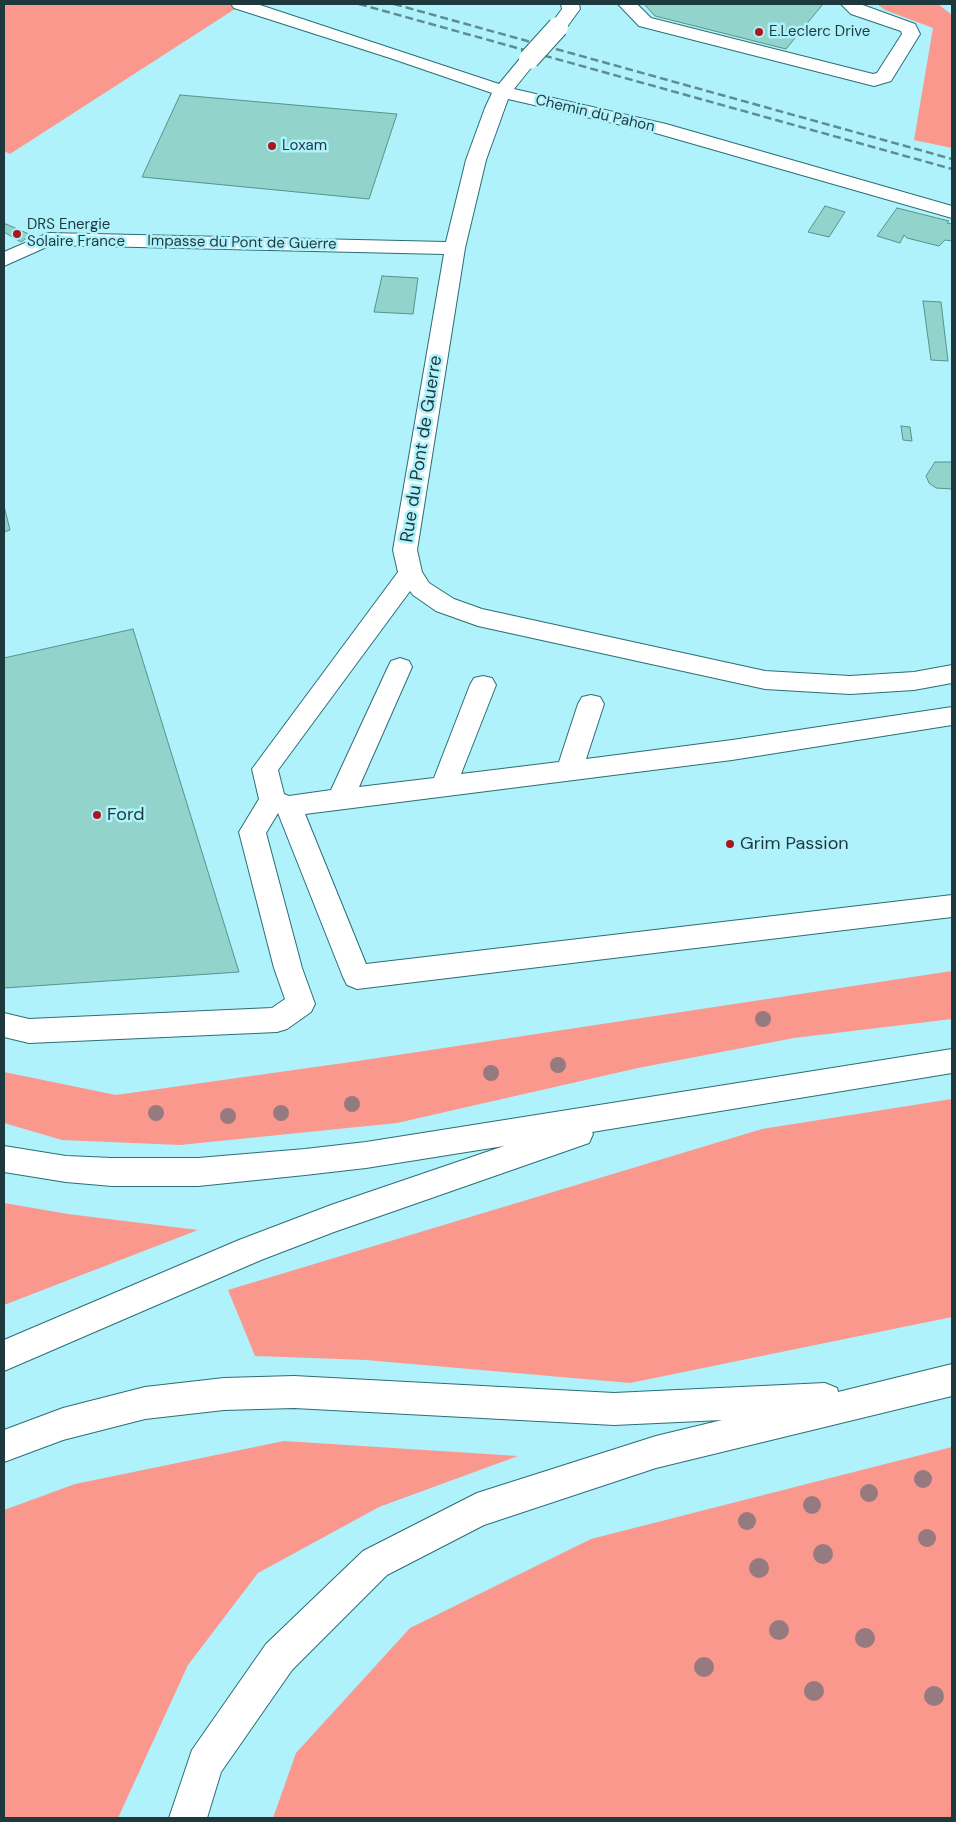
<!DOCTYPE html>
<html>
<head>
<meta charset="utf-8">
<style>
  body { margin:0 }
  #map { position:relative; width:956px; height:1822px; overflow:hidden; background:#aff2fb; font-family:"DM Sans",sans-serif }
  canvas { display:block }
  .frame { position:absolute; inset:0; border:5px solid #1e393d; pointer-events:none }
</style>
</head>
<body>
<div id="map">
<canvas width="956" height="1822"></canvas>
<div class="frame"></div>
</div>
<script>
const g = document.querySelector('canvas').getContext('2d');
g.lineJoin = 'round';
function paint(path, color) { g.fillStyle = color; g.fill(path, 'evenodd'); }
const poly = rows => new Path2D(rows.map(r => 'M' + r).join(''));
function trace(path, color, width, dash) { g.strokeStyle = color; g.lineWidth = width; g.lineCap = dash ? 'butt' : 'round'; g.setLineDash(dash || []); g.stroke(path); }
function drawText(font, color, halo, rows, align = 'center') {
  g.font = font + ' "DM Sans",sans-serif'; g.lineWidth = 5; g.setLineDash([]); g.textBaseline = 'middle'; g.strokeStyle = halo; g.fillStyle = color; for (const [text, x, y, turn = 0] of rows) {
    g.save(); g.translate(x, y); g.rotate((+turn || 0) * Math.PI / 180); g.textAlign = isNaN(turn) ? turn : align; if (halo) g.strokeText(text, 0, 0); g.fillText(text, 0, 0); g.restore();
  }
}
paint(poly([
  [4,4,224,4,238,7,10,154,4,151],
  [877,4,938,4,952,15,952,148,914,140,933,28,885,10],
  [952,971,952,1019,794,1038,638,1068,397,1123,180,1145,62,1140,4,1123,4,1072,116,1095,358,1061],
  [952,1099,952,1317,630,1383,366,1360,255,1356,228,1290,762,1129],
  [4,1203,68,1214,198,1230,4,1305],
  [284,1441,518,1456,379,1507,258,1573,188,1665,118,1818,4,1818,4,1510,75,1484],
  [952,1447,952,1818,273,1818,296,1753,410,1628,591,1539]
]), '#fb988e');
const building = poly([
  [644,4,823,4,786,49,655,16,644,4],
  [180,95,397,114,369,199,142,177,180,95],
  [825,206,845,212,829,237,808,232,825,206],
  [897,208,949,221,947,223,952,224,952,241,945,240,939,246,907,238,904,235,900,243,877,236,897,208],
  [6,224,31,235,21,242,4,232,4,225,6,224],
  [382,276,418,278,413,314,374,312,382,276],
  [923,301,941,302,948,361,931,360,923,301],
  [901,426,910,427,912,441,903,440,901,426],
  [935,462,952,462,952,489,936,488,929,483,926,476,935,462],
  [4,506,10,530,4,532,4,506],
  [133,629,239,972,4,988,4,658,133,629]
]);
paint(building, '#92d4cc');
trace(building, '#53948c', 1);
const minor = poly([
  [231,4,257,4,499,84,523,55,529,54,535,55,538,59,514,89,666,124,952,206,952,218,652,132,508,99,486,160,465,248,417,550,422,572,429,583,454,599,482,609,765,671,850,676,914,672,952,665,952,683,914,690,850,694,765,689,478,626,436,611,413,595,410,591,278,770,284,794,289,796,331,790,388,667,391,661,400,658,409,661,412,667,359,787,434,778,470,685,474,678,483,676,492,678,496,685,461,774,559,762,578,704,582,697,591,695,600,697,604,704,586,759,732,740,952,707,952,725,732,760,305,814,366,964,952,895,952,917,357,989,347,985,343,977,278,813,266,833,302,968,315,1004,311,1012,287,1029,277,1032,29,1043,4,1037,4,1013,29,1019,272,1008,285,999,274,968,239,832,259,799,252,769,398,572,393,550,444,254,51,245,4,266,4,252,48,233,446,242,466,160,485,108,492,93,390,58,234,8,231,4],
  [561,4,579,4,580,9,564,31,558,32,552,31,549,27,562,9,561,4],
  [618,4,637,4,651,18,873,74,877,73,902,34,901,31,851,14,841,4,860,4,915,24,920,34,891,81,874,86,639,26,618,4]
]);
const highway = poly([
  [952,1049,952,1073,592,1132,593,1134,589,1143,334,1232,261,1260,4,1371,4,1340,239,1240,331,1205,504,1146,366,1168,305,1175,198,1186,112,1186,66,1182,4,1172,4,1146,66,1156,112,1158,198,1158,305,1149,366,1142,952,1049],
  [952,1364,952,1396,656,1468,484,1525,387,1575,292,1670,221,1772,207,1818,169,1818,192,1750,266,1644,363,1551,477,1493,656,1436,722,1420,614,1425,294,1408,224,1410,145,1419,63,1440,4,1462,4,1430,63,1408,145,1387,224,1378,294,1376,614,1393,825,1383,837,1388,838,1392,952,1364]
]);
trace(minor, '#2b6e76', 2);
trace(highway, '#2b6e76', 2);
paint(minor, '#fff');
paint(highway, '#fff');
trace(poly([
  [359,4,952,169],
  [394,4,952,159]
]), '#5f8c92', 2.5, [8, 4]);
const minorBridge = poly([
  [529,59,558,27]
]);
trace(minorBridge, '#2b6e76', 22, []);
trace(minorBridge, '#fff', 20);
g.fillStyle = '#957a7f';
for (const [x, y, r] of [
  [763,1019,8],
  [558,1065,8],
  [491,1073,8],
  [352,1104,8],
  [156,1113,8],
  [281,1113,8],
  [228,1116,8],
  [923,1479,9],
  [869,1493,9],
  [812,1505,9],
  [747,1521,9],
  [927,1538,9],
  [823,1554,10],
  [759,1568,10],
  [779,1630,10],
  [865,1638,10],
  [704,1667,10],
  [814,1691,10],
  [934,1696,10]
]) { g.beginPath(); g.arc(x, y, r, 0, 2 * Math.PI); g.fill(); }
for (const [x, y, r, color] of [
  [759,32,5,"#ab171e"],
  [272,146,5,"#ab171e"],
  [17,234,5,"#ab171e"],
  [97,815,5,"#ab171e"],
  [730,844,5,"#ab171e"]
]) { const dot = new Path2D(); dot.arc(x, y, r, 0, 2 * Math.PI); g.fillStyle = color; g.fill(dot); trace(dot, '#aff2fb', 2); }
drawText('15px', '#1e393d', '#aff2fb', [
  ["E.Leclerc Drive",769,32],
  ["Loxam",282,146],
  ["DRS Energie",27,225],
  ["Solaire France",27,242]
], 'left');
drawText('15px', '#1e393d', '#aff2fb', [
  ["Chemin du Pahon",595,114,13],
  ["Impasse du Pont de Guerre",242,243,1]
]);
drawText('18px', '#1e393d', '#aff2fb', [
  ["Rue du Pont de Guerre",422,449,-81]
]);
drawText('18px', '#1e393d', '#aff2fb', [
  ["Ford",107,815],
  ["Grim Passion",740,844]
], 'left');
</script>
</body>
</html>
